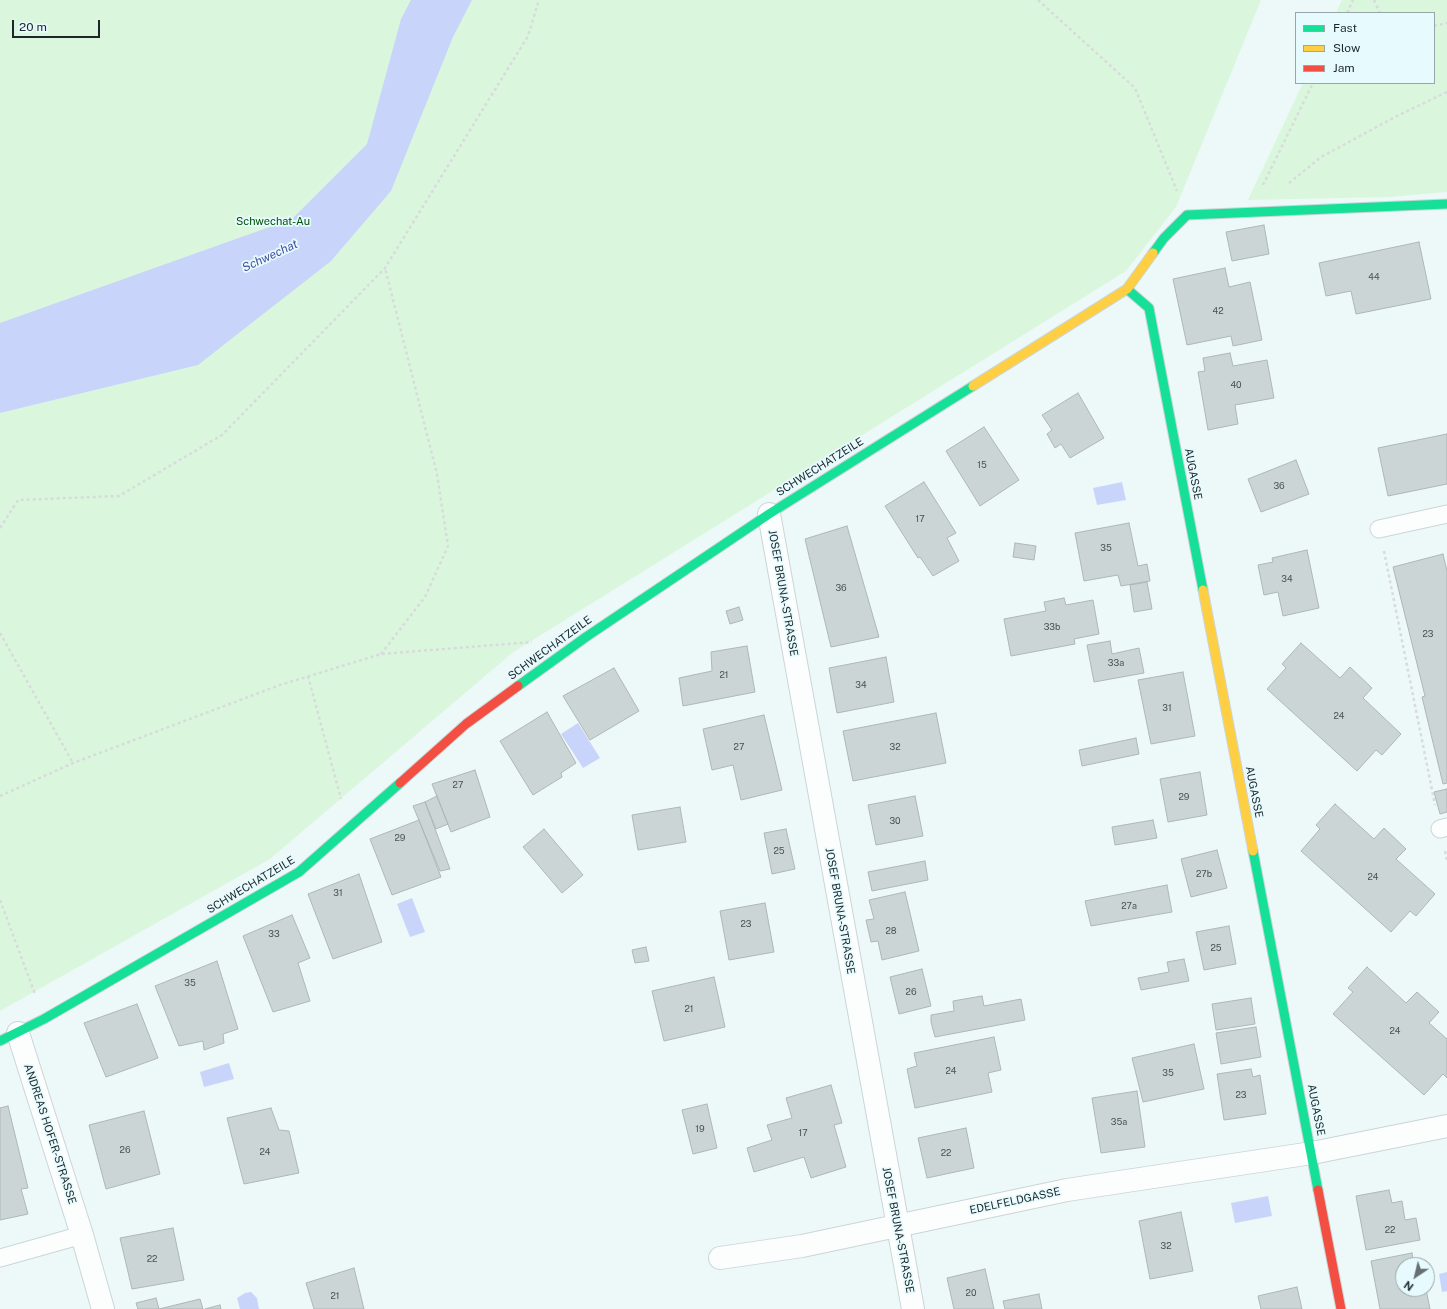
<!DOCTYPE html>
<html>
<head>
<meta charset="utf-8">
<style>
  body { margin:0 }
  #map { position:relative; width:1447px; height:1309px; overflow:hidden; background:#edf8f9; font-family:"Public Sans",sans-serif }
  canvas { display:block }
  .legend { position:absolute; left:1295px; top:12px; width:140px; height:72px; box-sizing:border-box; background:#e7fbff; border:1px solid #96a6a9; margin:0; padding:5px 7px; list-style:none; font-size:12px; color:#1d2729 }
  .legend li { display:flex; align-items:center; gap:8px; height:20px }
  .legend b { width:20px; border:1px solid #96a6a9 }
  .north { position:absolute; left:1395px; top:1257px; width:40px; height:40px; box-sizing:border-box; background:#e7fbff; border:1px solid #96a6a9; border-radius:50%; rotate:215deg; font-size:11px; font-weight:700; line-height:16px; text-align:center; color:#1d2729 }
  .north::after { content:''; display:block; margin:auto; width:14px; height:18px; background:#667072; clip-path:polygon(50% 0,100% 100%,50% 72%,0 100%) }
  .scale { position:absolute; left:12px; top:20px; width:88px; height:18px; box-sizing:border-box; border:2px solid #1d2729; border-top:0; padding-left:5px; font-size:12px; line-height:14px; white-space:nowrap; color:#1d2729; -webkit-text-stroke:3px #e7fbff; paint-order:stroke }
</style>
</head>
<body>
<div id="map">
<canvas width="1447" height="1309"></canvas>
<ul class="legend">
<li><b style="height:5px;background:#16e098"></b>Fast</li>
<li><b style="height:5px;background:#ffcf43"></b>Slow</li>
<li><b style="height:5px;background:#f24e42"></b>Jam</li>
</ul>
<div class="north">N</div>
<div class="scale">20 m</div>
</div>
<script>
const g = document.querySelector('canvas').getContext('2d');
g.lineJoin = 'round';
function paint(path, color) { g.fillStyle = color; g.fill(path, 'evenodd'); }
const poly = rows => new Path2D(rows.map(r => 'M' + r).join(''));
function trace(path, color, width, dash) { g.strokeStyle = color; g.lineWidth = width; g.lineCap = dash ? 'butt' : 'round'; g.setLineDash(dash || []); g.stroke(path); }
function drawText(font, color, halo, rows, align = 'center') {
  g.font = font + ' "Public Sans",sans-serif'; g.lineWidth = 3.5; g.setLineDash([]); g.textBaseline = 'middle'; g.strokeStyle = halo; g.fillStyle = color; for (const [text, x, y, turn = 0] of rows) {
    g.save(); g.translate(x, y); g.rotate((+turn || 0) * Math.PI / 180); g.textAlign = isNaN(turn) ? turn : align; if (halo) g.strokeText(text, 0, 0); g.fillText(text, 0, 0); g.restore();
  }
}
paint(poly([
  [0,0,1261,0,1176,207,1126,271,512,653,270,859,0,1011],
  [1342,0,1447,0,1447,192,1390,197,1248,200,1303,83,1434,83,1434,13,1336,13]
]), '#daf7de');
paint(poly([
  [411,0,472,0,453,37,391,191,331,261,198,365,0,413,0,323,292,219,367,144,401,19],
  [1122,482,1126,500,1097,505,1093,488],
  [578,723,600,758,583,768,561,734],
  [412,898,425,932,410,937,397,904],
  [229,1063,234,1079,204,1087,200,1072],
  [1268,1196,1272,1216,1235,1223,1231,1203],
  [1447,1272,1447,1291,1442,1292,1439,1274],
  [251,1292,257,1298,259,1309,240,1309,237,1298,245,1293]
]), '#c9d4fb');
const building = poly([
  [1264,225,1269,254,1232,261,1226,232,1264,225],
  [1419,242,1431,299,1356,314,1351,291,1326,296,1319,263,1419,242],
  [1225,268,1229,287,1250,282,1262,340,1233,346,1231,336,1187,345,1173,279,1225,268],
  [1230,353,1233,366,1267,360,1274,398,1235,405,1238,424,1208,430,1198,372,1205,371,1203,358,1230,353],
  [1078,393,1104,438,1070,458,1061,444,1055,448,1047,434,1052,430,1042,415,1078,393],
  [984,427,1019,480,980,506,946,451,984,427],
  [1447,434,1447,484,1388,496,1378,448,1447,434],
  [1296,460,1309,494,1261,512,1248,479,1296,460],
  [924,482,956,533,947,538,959,561,933,576,920,557,918,558,885,506,924,482],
  [1129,523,1138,566,1147,564,1150,581,1121,586,1118,575,1084,581,1075,533,1129,523],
  [847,526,879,637,831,647,805,539,847,526],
  [1015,543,1036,546,1034,560,1013,557,1015,543],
  [1307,550,1319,608,1283,616,1278,592,1264,595,1258,565,1273,562,1272,558,1307,550],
  [1443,554,1447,571,1447,783,1443,784,1422,697,1425,696,1393,567,1443,554],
  [1147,582,1152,609,1134,612,1130,585,1147,582],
  [1064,598,1066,605,1093,600,1099,634,1074,639,1075,644,1011,656,1004,619,1046,611,1044,602,1064,598],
  [739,607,743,620,730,624,726,611,739,607],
  [1110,641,1112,654,1139,648,1144,673,1094,682,1087,645,1110,641],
  [1301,643,1340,678,1350,667,1372,688,1363,698,1401,734,1382,755,1376,750,1357,771,1267,689,1286,668,1282,664,1301,643],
  [747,646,755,692,683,706,679,678,712,671,711,652,747,646],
  [886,657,894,702,837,713,829,668,886,657],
  [614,668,639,711,590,740,563,696,614,668],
  [1183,672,1195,736,1151,744,1138,680,1183,672],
  [547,712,576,763,561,773,562,777,533,795,500,741,547,712],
  [936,713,946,763,853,781,843,731,936,713],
  [764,715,782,790,741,800,733,765,712,770,703,729,764,715],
  [1136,738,1139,754,1082,766,1079,750,1136,738],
  [475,770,490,817,451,832,432,784,475,770],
  [1200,772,1207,815,1168,822,1160,779,1200,772],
  [1447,789,1447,812,1440,814,1434,792,1447,789],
  [437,796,448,824,436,829,425,802,437,796],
  [915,796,923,836,876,845,868,805,915,796],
  [425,802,450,869,440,871,413,806,425,802],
  [1335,804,1374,839,1384,828,1406,849,1396,859,1435,894,1416,916,1410,911,1391,932,1301,851,1320,829,1316,825,1335,804],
  [680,807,686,842,638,850,632,815,680,807],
  [419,820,441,877,392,895,370,839,419,820],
  [1153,820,1157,838,1115,845,1112,827,1153,820],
  [544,829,583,875,562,893,523,847,544,829],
  [786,829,795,869,772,874,764,833,786,829],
  [1217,850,1227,888,1191,897,1181,859,1217,850],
  [925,861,928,880,872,891,868,872,925,861],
  [359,874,382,942,333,959,308,894,359,874],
  [1167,885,1172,912,1091,926,1085,901,1167,885],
  [905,892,919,951,882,960,878,941,871,942,866,920,874,919,869,900,905,892],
  [765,903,774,952,729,960,720,911,765,903],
  [292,915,310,958,298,963,310,1001,273,1012,243,936,292,915],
  [1229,926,1236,964,1204,970,1196,932,1229,926],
  [646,947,649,961,635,963,632,950,646,947],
  [1184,959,1189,981,1141,990,1138,978,1169,972,1167,962,1184,959],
  [217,961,238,1029,223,1034,224,1043,204,1050,203,1041,179,1046,155,986,217,961],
  [1367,967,1406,1003,1417,992,1439,1012,1429,1023,1447,1039,1447,1078,1443,1074,1424,1095,1333,1014,1353,992,1348,988,1367,967],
  [922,969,931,1006,899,1014,890,977,922,969],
  [714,977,725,1027,664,1041,652,991,714,977],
  [982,996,984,1006,1021,999,1025,1020,935,1037,931,1022,931,1015,954,1011,953,1001,982,996],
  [1251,998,1255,1024,1216,1030,1212,1004,1251,998],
  [137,1004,158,1058,106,1077,84,1023,137,1004],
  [1256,1027,1261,1057,1221,1064,1216,1033,1256,1027],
  [994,1037,1001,1070,988,1073,992,1092,915,1108,907,1069,917,1066,914,1053,994,1037],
  [1194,1044,1204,1089,1143,1102,1132,1058,1194,1044],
  [1251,1069,1253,1077,1260,1075,1266,1114,1224,1120,1217,1074,1251,1069],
  [831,1085,842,1123,834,1125,846,1167,811,1178,804,1157,754,1172,747,1148,772,1140,767,1125,792,1118,786,1098,831,1085],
  [1137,1091,1145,1147,1101,1153,1092,1098,1137,1091],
  [707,1104,717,1148,693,1154,682,1110,707,1104],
  [8,1106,28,1188,21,1189,28,1214,0,1220,0,1108,8,1106],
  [271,1108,279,1130,289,1131,299,1173,244,1184,227,1118,271,1108],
  [144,1111,160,1174,106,1189,89,1125,144,1111],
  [966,1128,974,1168,927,1178,918,1138,966,1128],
  [1389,1190,1392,1203,1402,1201,1405,1220,1416,1218,1420,1240,1366,1250,1356,1196,1389,1190],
  [1181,1212,1193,1271,1150,1279,1139,1221,1181,1212],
  [173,1228,184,1280,132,1289,120,1238,173,1228],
  [1412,1253,1414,1265,1403,1265,1403,1289,1426,1289,1430,1309,1380,1309,1371,1261,1412,1253],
  [354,1268,364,1309,314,1309,306,1283,354,1268],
  [985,1269,994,1309,954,1309,947,1278,985,1269],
  [1297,1287,1302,1309,1261,1309,1258,1296,1297,1287],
  [1039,1294,1042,1309,1005,1309,1003,1301,1039,1294],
  [156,1298,159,1309,200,1299,203,1309,138,1309,136,1303,156,1298],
  [220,1305,221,1309,205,1309,220,1305]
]);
paint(building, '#ccd5d5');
trace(building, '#adb7b6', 1);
const lane = poly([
  [1379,529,1447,514],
  [1440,829,1447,827],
  [0,1258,82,1235]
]);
const street = poly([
  [769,514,913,1309],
  [18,1033,82,1235,103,1309],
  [720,1258,802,1246,1067,1190,1312,1153,1447,1126]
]);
const fast = poly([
  [1153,253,1164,238,1187,215,1447,204],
  [1127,289,1149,308,1203,590],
  [518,686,586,637,769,514,973,386],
  [1253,851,1318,1190],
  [0,1041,44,1019,299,872,400,783]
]);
const slow = poly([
  [973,386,1127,289,1153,253],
  [1203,590,1253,851]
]);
const jam = poly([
  [400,783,466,724,518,686],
  [1318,1190,1341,1309]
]);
trace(lane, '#cbd5d7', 19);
trace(street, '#cbd5d7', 24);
trace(fast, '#cbd5d7', 11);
trace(slow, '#cbd5d7', 11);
trace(jam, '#cbd5d7', 11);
trace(poly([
  [1038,0,1135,88,1177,191],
  [1374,0,1380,13],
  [1347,13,1353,0],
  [1434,26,1447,23],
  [1289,183,1321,157,1397,116,1447,92],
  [1263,185,1313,83],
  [0,528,18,500,119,496,222,435,385,268,528,36,539,0],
  [1384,551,1435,805],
  [0,633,73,763],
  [381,654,425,597,448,546,437,474,385,268],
  [308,676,341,799],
  [0,796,73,763,280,685,381,654,532,642],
  [1445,851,1447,860],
  [0,900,35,994]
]), '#d8dbdb', 2.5, [3, 3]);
trace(lane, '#fcfefe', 17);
trace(street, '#fcfefe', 22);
trace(fast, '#16e098', 9);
trace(slow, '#ffcf43', 9);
trace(jam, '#f24e42', 9);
drawText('9px', '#495254', null, [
  ["44",1374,277],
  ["42",1218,311],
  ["40",1236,385],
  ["15",982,465],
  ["36",1279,486],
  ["17",920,519],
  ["35",1106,548],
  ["34",1287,579],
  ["36",841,588],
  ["33b",1052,627],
  ["23",1428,634],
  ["33a",1116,663],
  ["21",724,675],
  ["34",861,685],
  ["31",1167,708],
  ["24",1339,716],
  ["27",739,747],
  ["32",895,747],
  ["27",458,785],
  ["29",1184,797],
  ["30",895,821],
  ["29",400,838],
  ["25",779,851],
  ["27b",1204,874],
  ["24",1373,877],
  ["31",338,893],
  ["27a",1129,906],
  ["23",746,924],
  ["28",891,931],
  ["33",274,934],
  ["25",1216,948],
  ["35",190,983],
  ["26",911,992],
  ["21",689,1009],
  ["24",1395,1031],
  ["24",951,1071],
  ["35",1168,1073],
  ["23",1241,1095],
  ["35a",1119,1122],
  ["19",700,1129],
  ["17",803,1133],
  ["26",125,1150],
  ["24",265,1152],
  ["22",946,1153],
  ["22",1390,1230],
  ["32",1166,1246],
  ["22",152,1259],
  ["20",971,1293],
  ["21",335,1296]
]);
drawText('11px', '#005205', '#e7fbff', [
  ["Schwechat-Au",273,222]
]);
drawText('11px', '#1d2729', '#e7fbff', [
  ["SCHWECHATZEILE",820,467,-32],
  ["AUGASSE",1193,474,79],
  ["JOSEF BRUNA-STRASSE",783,593,80],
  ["SCHWECHATZEILE",550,648,-36],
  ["AUGASSE",1254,792,79],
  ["SCHWECHATZEILE",251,885,-31],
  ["JOSEF BRUNA-STRASSE",840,911,80],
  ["AUGASSE",1316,1110,79],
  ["ANDREAS HOFER-STRASSE",50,1134,72],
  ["EDELFELDGASSE",1015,1201,-12],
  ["JOSEF BRUNA-STRASSE",898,1230,79]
]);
drawText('italic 12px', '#454e9d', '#e7fbff', [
  ["Schwechat",270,256,-25]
]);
</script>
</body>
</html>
